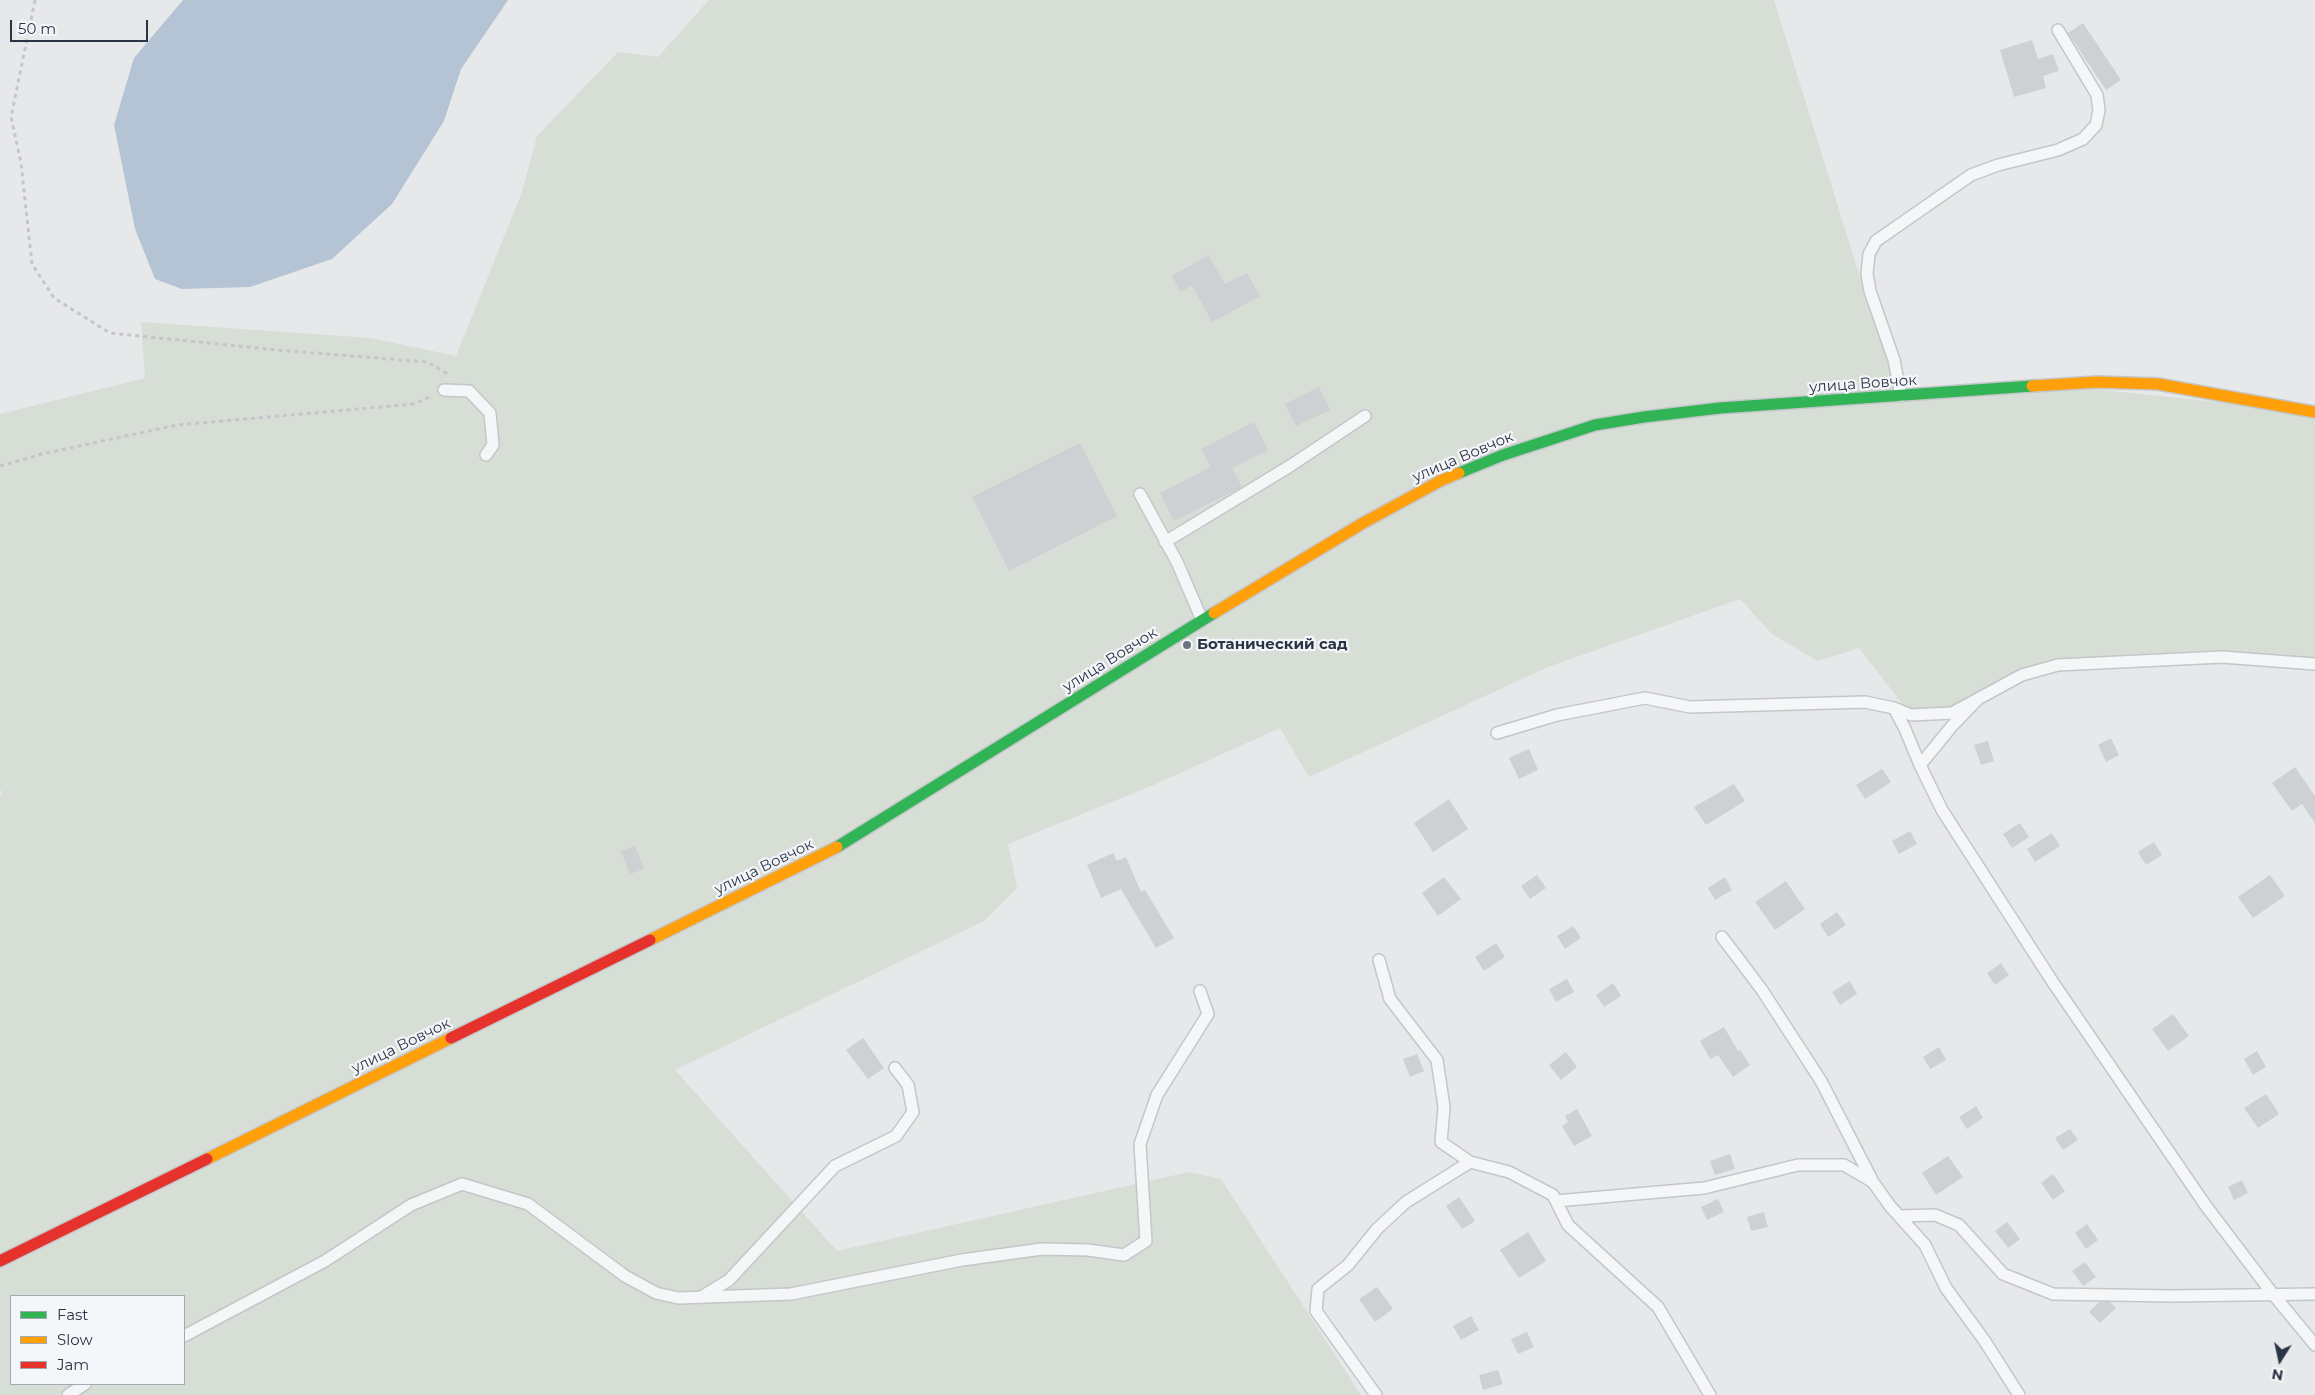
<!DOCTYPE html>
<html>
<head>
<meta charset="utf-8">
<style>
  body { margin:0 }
  #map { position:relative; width:2315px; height:1395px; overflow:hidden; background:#e6e8ea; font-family:Montserrat,sans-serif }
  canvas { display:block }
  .legend { position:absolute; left:10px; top:1295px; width:175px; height:90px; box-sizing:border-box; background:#f4f6f9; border:1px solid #a4a8b1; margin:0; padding:6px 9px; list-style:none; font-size:15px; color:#2b3445 }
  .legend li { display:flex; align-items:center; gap:10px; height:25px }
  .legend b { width:25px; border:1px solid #a4a8b1 }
  .north { position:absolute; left:2255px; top:1335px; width:50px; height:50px; -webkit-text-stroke:4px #f4f6f9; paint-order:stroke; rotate:190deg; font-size:14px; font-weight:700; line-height:20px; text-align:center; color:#2b3445 }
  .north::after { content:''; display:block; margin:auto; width:18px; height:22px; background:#2b3445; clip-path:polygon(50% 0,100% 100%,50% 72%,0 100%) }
  .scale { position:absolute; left:10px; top:20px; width:138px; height:22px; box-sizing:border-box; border:2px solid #2b3445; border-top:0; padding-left:6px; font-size:15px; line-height:18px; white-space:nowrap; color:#2b3445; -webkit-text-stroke:4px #f4f6f9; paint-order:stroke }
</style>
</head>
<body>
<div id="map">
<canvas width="2315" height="1395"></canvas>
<ul class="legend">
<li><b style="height:6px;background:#30b455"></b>Fast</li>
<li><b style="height:6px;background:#ff9f0a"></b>Slow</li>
<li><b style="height:6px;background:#e5322d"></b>Jam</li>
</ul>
<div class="north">N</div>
<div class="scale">50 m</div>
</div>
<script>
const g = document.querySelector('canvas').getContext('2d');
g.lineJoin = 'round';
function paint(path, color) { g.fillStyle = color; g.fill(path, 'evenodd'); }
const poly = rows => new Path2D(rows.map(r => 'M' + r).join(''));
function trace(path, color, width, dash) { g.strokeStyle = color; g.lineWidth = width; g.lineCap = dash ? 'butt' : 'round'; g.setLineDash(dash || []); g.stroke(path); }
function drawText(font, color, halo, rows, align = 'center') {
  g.font = font + ' Montserrat,sans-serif'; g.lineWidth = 4.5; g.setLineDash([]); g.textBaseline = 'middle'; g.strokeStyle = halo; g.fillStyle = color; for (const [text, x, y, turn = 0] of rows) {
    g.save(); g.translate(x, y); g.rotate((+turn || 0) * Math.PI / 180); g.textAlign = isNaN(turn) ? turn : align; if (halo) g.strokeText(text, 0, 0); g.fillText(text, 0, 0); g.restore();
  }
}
paint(poly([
  [709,0,1774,0,1862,284,1887,353,1896,396,2064,386,2315,412,2315,664,2222,657,2058,665,2022,675,1952,713,1911,715,1859,648,1818,661,1772,634,1740,599,1548,667,1309,777,1280,728,1156,784,1008,844,1017,888,984,921,675,1070,837,1251,1189,1172,1221,1179,1361,1395,0,1395,0,796,2,795,0,788,0,414,145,378,141,322,371,338,456,356,522,192,537,136,618,52,658,57],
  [11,1296,184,1296,184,1384,11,1384]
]), '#d6ded6');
paint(poly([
  [183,0,508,0,461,69,444,121,392,204,332,259,250,287,182,289,155,279,135,229,114,125,134,58]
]), '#b4c4d5');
paint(poly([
  [2083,23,2121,80,2106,90,2068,33],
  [2032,40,2038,59,2053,54,2059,71,2043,76,2046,88,2014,97,2000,50],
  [1208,255,1225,284,1247,273,1260,296,1212,322,1192,285,1181,292,1172,276],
  [1319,387,1330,410,1296,426,1285,404],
  [1254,422,1268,450,1232,468,1242,487,1174,521,1160,493,1211,467,1201,449],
  [1080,443,1117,516,1009,571,972,497],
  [2111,738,2119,755,2106,762,2098,745],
  [1988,741,1994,761,1981,765,1974,745],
  [1529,749,1538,770,1519,779,1509,758],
  [2295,767,2315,796,2315,823,2302,804,2292,811,2272,783],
  [1882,769,1891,782,1865,799,1856,785],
  [1734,784,1745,801,1706,825,1694,807],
  [1449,799,1468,829,1433,852,1414,823],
  [2020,823,2029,837,2012,848,2003,834],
  [1910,831,1917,844,1899,854,1892,841],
  [2052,833,2060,846,2035,862,2027,849],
  [2154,842,2162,855,2146,865,2138,852],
  [635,846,644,869,630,874,621,851],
  [1113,853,1117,861,1126,857,1141,892,1145,890,1174,938,1156,948,1121,889,1101,898,1087,865],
  [1537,875,1546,888,1530,899,1521,886],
  [2270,875,2285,896,2253,918,2238,897],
  [1444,877,1461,899,1438,916,1422,893],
  [1725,877,1732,890,1715,900,1708,888],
  [1786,881,1805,909,1775,930,1755,902],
  [1837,912,1846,925,1828,937,1820,924],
  [1573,926,1581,938,1565,949,1557,936],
  [1496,943,1505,957,1484,971,1475,957],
  [2001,963,2009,975,1995,985,1987,973],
  [1567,979,1574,992,1556,1002,1549,989],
  [1850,981,1857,994,1840,1005,1832,992],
  [1613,983,1621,996,1604,1007,1596,995],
  [2173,1014,2189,1036,2168,1051,2152,1029],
  [1724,1027,1738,1051,1740,1050,1750,1065,1733,1077,1718,1055,1710,1059,1700,1041],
  [863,1038,884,1068,868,1079,846,1050],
  [1939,1047,1946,1060,1930,1069,1923,1057],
  [2257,1051,2266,1067,2253,1075,2244,1059],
  [1566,1052,1577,1067,1561,1080,1549,1065],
  [1417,1054,1424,1071,1410,1077,1403,1059],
  [2266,1094,2279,1114,2258,1128,2244,1108],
  [1976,1106,1983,1118,1967,1129,1959,1117],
  [1577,1109,1592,1136,1574,1146,1562,1126,1568,1122,1565,1116],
  [2070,1129,2078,1140,2063,1150,2055,1138],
  [1730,1154,1735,1169,1715,1175,1710,1161],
  [1948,1156,1963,1177,1936,1195,1922,1173],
  [2053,1174,2065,1191,2053,1200,2041,1183],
  [2242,1180,2248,1193,2234,1200,2228,1187],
  [1459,1197,1475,1221,1462,1229,1446,1206],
  [1718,1199,1724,1212,1707,1220,1701,1207],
  [1764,1212,1768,1227,1751,1231,1747,1217],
  [2007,1222,2020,1239,2008,1248,1995,1231],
  [2087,1224,2098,1240,2086,1249,2075,1233],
  [1528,1232,1546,1261,1519,1278,1500,1250],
  [2085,1262,2096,1277,2083,1286,2072,1271],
  [1377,1287,1393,1309,1375,1322,1359,1299],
  [2099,1302,2110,1302,2116,1308,2100,1323,2089,1312],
  [1471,1316,1479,1330,1461,1340,1453,1326],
  [1527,1332,1534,1347,1518,1354,1511,1339],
  [1498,1370,1503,1384,1483,1390,1479,1375]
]), '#ced0d3');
const lane = poly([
  [444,390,469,391,490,413,493,445,486,455],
  [1901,396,1894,360,1870,291,1867,274,1869,254,1876,241,1971,175,1998,165,2058,150,2083,139,2096,125,2099,110,2097,95,2058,30],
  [1140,494,1177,562,1202,620],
  [1165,542,1290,466,1365,416],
  [1978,699,1952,726,1920,765,1942,810,2052,981,2206,1206,2272,1293,2315,1345],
  [1894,708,1911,715,1952,713,2022,675,2058,665,2222,657,2315,664],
  [1497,733,1557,715,1645,698,1690,707,1865,702,1894,708,1905,729,1920,765],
  [1722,937,1762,990,1821,1081,1873,1182,1890,1206,1925,1245,1946,1288,1984,1340,2019,1395],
  [1379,960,1390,999,1437,1060,1444,1107,1441,1142,1470,1162,1509,1172,1553,1195,1568,1225,1658,1307,1710,1395],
  [1556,1201,1704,1188,1798,1165,1844,1165,1873,1182],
  [1900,1216,1935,1215,1959,1225,2003,1274,2053,1294,2172,1296,2315,1294],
  [703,1296,729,1280,835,1166,896,1136,913,1112,908,1085,895,1068],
  [184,1336,325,1261,411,1205,462,1184,528,1204,625,1276,656,1293,678,1298,791,1294,962,1260,1042,1249,1088,1250,1124,1255,1146,1241,1140,1144,1157,1095,1208,1014,1200,991],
  [68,1395,85,1384],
  [1376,1395,1316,1311,1318,1289,1348,1265,1377,1229,1406,1202,1470,1162]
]);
const fast = poly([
  [1459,473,1503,455,1595,425,1644,417,1720,408,2032,386],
  [837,847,1214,613]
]);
const slow = poly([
  [2032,386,2097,382,2158,384,2315,412],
  [1214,613,1363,523,1442,480,1459,473],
  [650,940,837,847],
  [207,1159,451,1038]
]);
const jam = poly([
  [451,1038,650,940],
  [0,1261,207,1159]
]);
trace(lane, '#c4c6c8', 14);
trace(fast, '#c4c6c8', 14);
trace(slow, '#c4c6c8', 14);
trace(jam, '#c4c6c8', 14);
trace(poly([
  [35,0,11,117,21,163,32,264,54,298,110,333,277,350,427,362,446,373,445,375],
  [0,466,42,454,177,425,414,404,432,396]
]), '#c5c6ca', 3, [4, 4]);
trace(lane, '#f5f6f7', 11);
trace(fast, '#30b455', 11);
trace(slow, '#ff9f0a', 11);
trace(jam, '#e5322d', 11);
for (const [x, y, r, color] of [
  [1187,645,5,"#6c737f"]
]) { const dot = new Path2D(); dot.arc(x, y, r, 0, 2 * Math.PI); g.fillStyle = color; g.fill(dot); trace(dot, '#f4f6f9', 2); }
drawText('15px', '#2b3445', '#f4f6f9', [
  ["улица Вовчок",1863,384,-4],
  ["улица Вовчок",1463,457,-23],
  ["улица Вовчок",1110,660,-32],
  ["улица Вовчок",764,867,-26],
  ["улица Вовчок",401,1046,-26]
]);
drawText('bold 15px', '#2b3445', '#f4f6f9', [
  ["Ботанический сад",1197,645]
], 'left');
</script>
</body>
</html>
